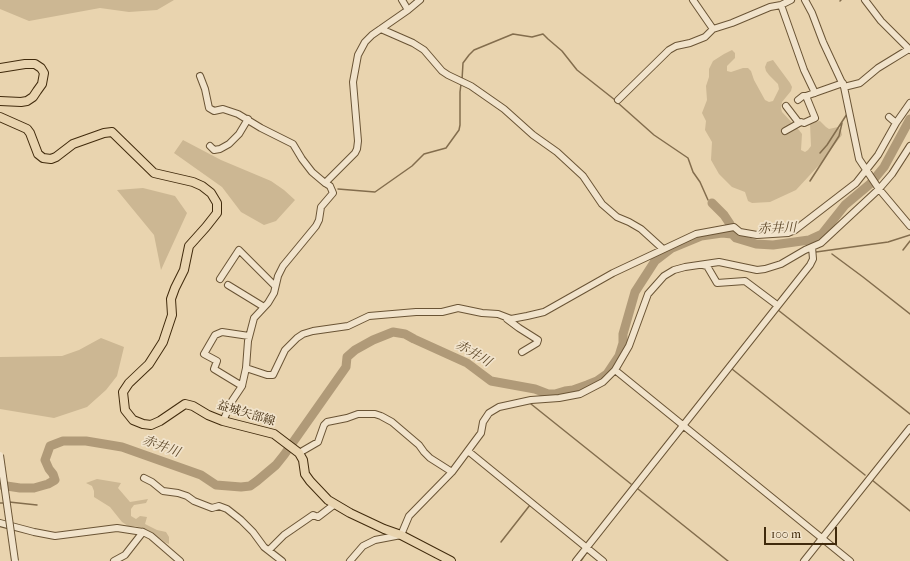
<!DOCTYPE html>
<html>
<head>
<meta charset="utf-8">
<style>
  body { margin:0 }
  #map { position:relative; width:910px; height:561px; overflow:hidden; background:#e9d4af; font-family:"IM FELL French Canon",serif }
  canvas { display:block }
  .scale { position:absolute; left:764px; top:527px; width:73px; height:18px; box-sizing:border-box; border:2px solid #402a0c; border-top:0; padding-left:5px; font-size:12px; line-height:14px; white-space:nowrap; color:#402a0c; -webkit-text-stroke:3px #f1e3cb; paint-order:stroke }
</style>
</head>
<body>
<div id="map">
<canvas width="910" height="561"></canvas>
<div class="scale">100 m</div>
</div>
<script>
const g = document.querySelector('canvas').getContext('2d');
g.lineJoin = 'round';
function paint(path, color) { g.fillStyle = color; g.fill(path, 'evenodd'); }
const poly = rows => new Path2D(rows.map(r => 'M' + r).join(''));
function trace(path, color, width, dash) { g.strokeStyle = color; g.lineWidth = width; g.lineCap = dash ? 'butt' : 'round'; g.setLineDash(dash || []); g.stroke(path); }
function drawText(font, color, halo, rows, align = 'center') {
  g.font = font + ' "IM FELL French Canon","Noto Serif JP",serif'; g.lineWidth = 3.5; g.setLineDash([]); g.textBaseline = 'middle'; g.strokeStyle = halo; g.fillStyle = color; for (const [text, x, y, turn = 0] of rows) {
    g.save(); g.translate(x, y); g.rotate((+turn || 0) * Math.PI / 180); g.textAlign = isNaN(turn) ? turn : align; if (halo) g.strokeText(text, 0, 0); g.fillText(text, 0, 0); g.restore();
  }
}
paint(poly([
  [0,0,174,0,157,10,129,12,100,8,29,21,0,9],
  [732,50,735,53,735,58,727,66,727,71,731,72,743,68,748,68,751,71,754,80,765,100,769,102,773,101,779,89,778,84,769,75,766,71,765,67,767,62,773,60,790,83,792,87,791,91,782,102,781,108,782,112,799,130,802,134,801,150,805,152,808,150,811,146,810,123,820,121,826,127,829,129,838,127,841,130,842,135,835,144,821,163,796,190,770,202,752,203,748,201,745,192,732,187,719,174,711,160,712,142,705,130,706,121,702,113,707,100,706,86,709,77,709,69,713,61,724,54],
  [183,140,221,160,271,181,284,190,295,200,276,221,264,225,241,212,222,187,174,153],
  [143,188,175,196,187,213,161,270,154,235,117,190],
  [101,338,124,347,117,376,106,390,87,407,54,418,0,409,0,357,62,356,79,350],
  [97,479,121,483,118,488,130,502,148,499,146,503,134,505,131,509,131,516,136,519,140,516,147,517,145,524,157,530,166,532,169,537,169,544,166,543,151,532,142,528,135,526,128,526,122,522,110,507,94,497,94,491,92,486,86,483]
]), '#ccb793');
trace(poly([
  [840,1,841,0],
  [462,80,463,63,469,55,474,50,513,34,532,37,543,34,548,39,562,51,577,70,615,100],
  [618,103,654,135,688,158,693,172,700,182,708,200],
  [820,153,827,145,847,114],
  [810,181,839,136,842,123],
  [338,189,375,192,412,166,424,154,446,148,459,130,460,125,460,92,461,84],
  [903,250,910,241],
  [816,252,888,242,910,235],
  [832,254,863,277,910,314],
  [778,310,910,414],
  [732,369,865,475],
  [531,404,631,484],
  [872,480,910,511],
  [638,489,728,561],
  [9,502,37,505],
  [0,503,5,503],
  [501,542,530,505,531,506],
  [581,561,587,552]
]), '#836d4d', 1.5);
trace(poly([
  [712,203,724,215,730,224],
  [0,485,20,488,34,488,48,484,55,480,53,474,49,469,45,460,50,446,63,441,86,441,122,447,201,475,216,485,241,487,250,486,257,481,276,465,284,455,346,367,347,357,355,350,373,340,393,332,405,334,414,339,467,363,491,381,535,389,548,394,555,394,565,391,573,390,587,385,597,381,607,374,619,356,623,343,623,334,635,292,655,261,672,248,701,236,722,233,732,234,736,238,756,244,773,245,809,240,822,234,845,205,870,184,884,167,910,119]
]), '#b09a78', 9);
const minor = poly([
  [402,0,408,10],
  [693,0,713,29,732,23,770,7,781,5,791,0],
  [805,0,812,13,823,42,844,87,859,159,879,189,910,226],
  [865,0,881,21,910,50],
  [781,5,804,70,815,93],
  [381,29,413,43,424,50,442,71,448,75,471,86,504,109,533,135,557,152,583,176,602,204,617,217,629,222,641,229,663,249],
  [200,76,205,89,209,108,214,111,223,109,238,114,261,128,293,144,302,159,312,172,325,183],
  [844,87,860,83,878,68,909,49],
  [618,100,669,50,676,46,690,43,705,37,713,29],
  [798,100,803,96,806,96,843,83],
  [786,106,799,123],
  [889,117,896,123],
  [785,131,801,122,804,123,815,118,806,96],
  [210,146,214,150,220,149,229,144,239,134,248,119],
  [703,265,707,266,717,283,745,281,777,305],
  [220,279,239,250,275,286],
  [228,285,264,307],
  [507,319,519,328,538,340,537,343,522,352],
  [246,368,267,375,273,375,285,350,297,338,303,334,313,331,348,326,369,316,416,312,442,312,458,308,482,313,498,314,511,319,527,316,544,312,613,273,696,234,734,227,740,232,757,235,788,233,795,230,856,183,878,155,896,123,910,103],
  [615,370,850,561],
  [242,386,214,369,217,361,204,354,215,335,222,332,249,336],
  [223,421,232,401,242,386,246,368,248,341,254,318,268,303,274,293,278,276,283,266,316,226,319,220,321,207,333,193,330,186,325,183,355,153,357,149,358,141,353,82,358,55,365,42,372,35,408,10,420,0],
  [468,451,603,561],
  [299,453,318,442,324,425,327,422,347,418,358,414,375,414,381,416,392,422,419,445,424,452,430,458,452,472],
  [144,478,152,482,163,491,178,493,187,496,194,501,212,508,219,506,227,509,241,520,253,532,264,547,282,561],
  [0,523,34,532,55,536,117,528,143,532,151,536,180,561],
  [269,550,284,535,313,515,318,517,335,504],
  [114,561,125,555,143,532],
  [350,561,363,546,375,540,401,535,409,516,452,472,481,433,483,422,489,413,499,407,531,400,559,398,580,394,603,382,615,370,629,346,648,294,664,276,674,270,685,267,719,262,757,270,765,269,781,264,805,250,821,243,879,189,892,174,910,146],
  [576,561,810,265,813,259,812,247],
  [804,561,910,428]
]);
const major = poly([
  [0,68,25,64,35,64,41,68,44,73,42,84,37,91,33,97,27,101,21,102,0,101],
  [0,117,27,129,30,133,38,154,43,158,51,159,56,157,73,144,104,133,112,132,154,173,193,182,202,186,211,193,217,203,217,213,206,227,189,246,184,270,175,288,171,299,172,315,163,342,149,364,129,383,123,392,125,410,133,420,143,424,151,425,160,421,185,404,193,406,208,415,223,421,274,434,299,453,303,460,305,474,310,481,328,500,350,513,384,529,401,535,451,561]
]);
trace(minor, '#6a5435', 8);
trace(major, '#402a0c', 10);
trace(minor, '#f1e3cb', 6);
trace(major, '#e9d4af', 8);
const minorBridge = poly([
  [0,455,15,561]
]);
trace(minorBridge, '#6a5435', 8, []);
trace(minorBridge, '#f1e3cb', 6);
drawText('12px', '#402a0c', '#f1e3cb', [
  ["益城矢部線",246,414,17]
]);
drawText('italic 13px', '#5c4627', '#f1e3cb', [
  ["赤井川",777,229,-2],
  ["赤井川",473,354,31],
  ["赤井川",161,447,20]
]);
</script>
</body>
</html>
